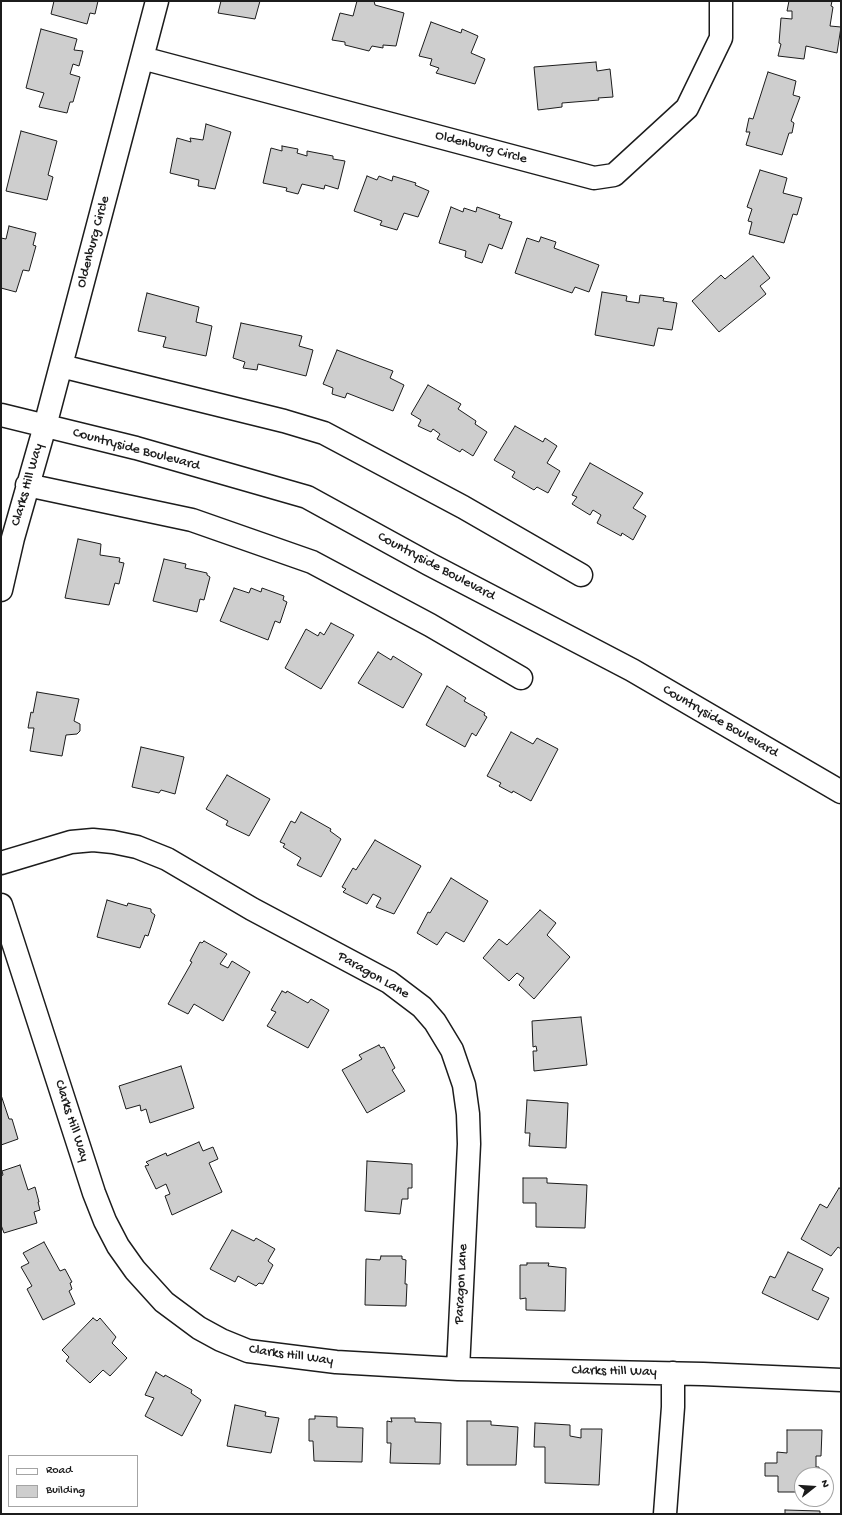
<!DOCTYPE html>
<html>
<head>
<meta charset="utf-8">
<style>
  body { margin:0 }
  #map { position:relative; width:842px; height:1515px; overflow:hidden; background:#fff; font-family:"Gochi Hand",sans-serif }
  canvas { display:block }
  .frame { position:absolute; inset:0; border:2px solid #1c1c1c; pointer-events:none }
  .legend { position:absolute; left:8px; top:1455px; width:130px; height:52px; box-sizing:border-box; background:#fff; border:1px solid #a4a4a4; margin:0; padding:5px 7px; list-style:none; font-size:12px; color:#1c1c1c }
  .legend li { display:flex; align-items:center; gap:8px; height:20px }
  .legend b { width:20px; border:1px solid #a4a4a4 }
  .north { position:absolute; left:794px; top:1467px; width:40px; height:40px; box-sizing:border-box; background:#fff; border:1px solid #a4a4a4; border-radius:50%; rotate:73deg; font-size:11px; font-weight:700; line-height:16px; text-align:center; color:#1c1c1c }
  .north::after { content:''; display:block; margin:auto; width:14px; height:18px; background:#1c1c1c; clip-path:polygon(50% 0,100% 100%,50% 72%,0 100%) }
</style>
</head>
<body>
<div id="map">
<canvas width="842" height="1515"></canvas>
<div class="frame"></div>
<ul class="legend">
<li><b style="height:5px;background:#fff"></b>Road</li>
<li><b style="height:11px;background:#cecece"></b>Building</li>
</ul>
<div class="north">N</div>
</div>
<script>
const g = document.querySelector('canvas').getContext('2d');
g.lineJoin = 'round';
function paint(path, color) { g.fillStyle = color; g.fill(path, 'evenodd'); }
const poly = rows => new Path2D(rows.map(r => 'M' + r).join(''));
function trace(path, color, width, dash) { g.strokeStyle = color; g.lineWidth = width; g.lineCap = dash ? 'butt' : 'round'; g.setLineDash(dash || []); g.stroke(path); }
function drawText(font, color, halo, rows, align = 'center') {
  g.font = font + ' "Gochi Hand",sans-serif'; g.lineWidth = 3; g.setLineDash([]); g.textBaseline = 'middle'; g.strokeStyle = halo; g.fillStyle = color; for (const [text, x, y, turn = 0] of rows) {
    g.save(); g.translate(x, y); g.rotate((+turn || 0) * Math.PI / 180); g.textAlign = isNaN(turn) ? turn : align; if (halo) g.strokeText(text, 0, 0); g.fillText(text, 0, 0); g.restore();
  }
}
const building = poly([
  [54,1,98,1,95,14,90,13,87,24,51,14,54,1],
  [221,1,260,1,255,19,218,13,221,1],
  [357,1,374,1,375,5,404,13,396,46,383,45,383,48,372,46,369,51,345,45,345,42,332,40,340,13,353,16,357,1],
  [789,1,832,1,831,6,833,7,830,26,841,27,837,53,806,46,804,59,778,56,781,44,779,43,781,18,792,19,792,11,787,11,789,1],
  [431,22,461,33,462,29,478,36,471,53,485,59,475,84,436,73,439,68,430,65,432,59,419,56,431,22],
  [41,29,77,39,74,50,83,51,79,66,73,64,70,74,80,77,73,102,70,102,67,113,39,107,44,93,26,88,41,29],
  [596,62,597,71,610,69,613,97,598,98,599,100,562,103,562,107,538,110,534,67,596,62],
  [768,72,796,81,793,95,800,97,791,121,794,123,792,133,789,133,782,155,746,145,750,132,746,132,749,118,753,119,768,72],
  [206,124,231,132,215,189,198,186,199,180,170,173,177,138,191,142,190,138,203,140,206,124],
  [21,131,57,141,48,175,53,177,47,200,6,191,21,131],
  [282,146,298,149,297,153,307,156,307,151,333,156,333,159,345,161,338,189,325,185,324,189,302,184,298,194,286,191,287,188,263,183,271,148,282,151,282,146],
  [760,170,787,178,783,193,802,198,797,215,793,214,784,243,749,234,752,222,748,221,752,209,747,207,760,170],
  [367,176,377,180,379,176,392,181,393,176,416,183,415,185,429,191,418,217,404,213,397,230,380,225,382,221,354,211,367,176],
  [451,207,463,212,464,208,476,212,477,207,500,215,499,218,512,222,502,249,489,244,482,263,465,257,466,251,439,243,451,207],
  [9,226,36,233,33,245,36,246,29,271,23,270,16,292,1,288,1,238,6,239,9,226],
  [541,237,556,242,554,248,599,265,589,292,575,287,572,293,515,273,527,238,539,242,541,237],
  [753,256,770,278,760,286,766,294,719,332,692,301,721,275,725,279,753,256],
  [602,292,627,296,626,301,639,303,640,295,664,298,663,301,677,303,672,330,658,328,654,346,595,335,602,292],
  [147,293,199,307,196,322,212,326,206,356,163,347,166,337,138,331,147,293],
  [241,323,302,336,299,346,313,350,306,376,258,364,257,370,243,368,245,362,233,358,241,323],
  [337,350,393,371,390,378,404,385,393,411,347,393,345,398,332,394,333,388,323,384,337,350],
  [428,385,461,404,458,409,476,421,475,424,487,432,473,456,462,449,460,452,437,439,440,434,433,429,431,432,418,426,421,420,411,414,428,385],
  [515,426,543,442,545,438,557,446,547,463,560,471,548,493,537,487,534,490,512,477,515,472,494,460,515,426],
  [590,463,643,493,633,508,646,516,633,540,622,533,621,536,597,523,601,515,593,510,590,515,572,504,577,497,572,495,590,463],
  [78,539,101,544,100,555,120,558,119,562,124,563,119,584,115,583,109,605,65,598,78,539],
  [164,559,186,564,185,568,207,573,207,575,210,577,204,600,200,599,197,612,153,601,164,559],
  [234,588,249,593,251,588,261,592,262,588,284,596,283,600,287,602,280,623,275,621,268,640,220,621,234,588],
  [331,623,354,635,321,689,285,668,306,629,318,636,320,632,324,635,331,623],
  [378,652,391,660,393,656,422,674,403,708,358,683,378,652],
  [447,686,466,698,464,701,485,713,484,715,487,717,476,736,472,733,465,747,426,725,447,686],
  [37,692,79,699,74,721,80,724,80,731,77,734,66,735,62,756,30,751,34,728,28,728,31,712,33,713,37,692],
  [511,732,533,744,537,738,558,749,531,801,513,791,512,793,499,786,501,783,487,776,511,732],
  [141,747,184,757,175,794,161,790,159,793,132,787,141,747],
  [227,775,270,799,249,836,226,825,228,821,206,809,227,775],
  [301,812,331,829,330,831,341,839,321,877,297,865,301,858,283,847,285,844,280,842,291,821,295,823,301,812],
  [375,840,421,866,394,914,376,907,381,898,373,894,367,904,343,892,346,889,342,887,353,868,356,870,375,840],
  [451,878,488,901,464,942,446,932,437,945,417,933,428,912,430,913,451,878],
  [107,900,127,906,128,903,151,909,151,912,155,915,148,936,145,935,140,948,97,937,107,900],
  [540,910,556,923,547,935,570,957,534,999,519,985,524,978,517,973,509,981,483,958,499,939,507,945,540,910],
  [204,941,227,954,220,964,228,968,232,961,250,972,223,1021,194,1004,188,1014,168,1004,192,962,190,961,200,942,202,943,204,941],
  [282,991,286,993,287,991,308,1003,311,999,329,1010,308,1048,267,1026,276,1012,271,1010,282,991],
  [581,1017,587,1065,534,1071,533,1051,537,1051,536,1046,533,1047,532,1021,581,1017],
  [379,1045,381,1048,384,1047,395,1068,392,1070,405,1091,367,1113,342,1070,362,1059,359,1055,379,1045],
  [181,1066,194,1108,150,1123,146,1109,141,1111,140,1105,126,1109,119,1086,181,1066],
  [2,1098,9,1119,12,1119,18,1139,1,1145,1,1099,2,1098],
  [527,1100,568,1103,566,1148,529,1146,530,1133,525,1133,527,1100],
  [199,1142,203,1151,213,1147,218,1159,209,1163,222,1192,172,1215,165,1196,170,1194,166,1184,156,1189,145,1166,149,1165,146,1162,166,1153,167,1156,199,1142],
  [367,1161,412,1164,412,1188,408,1188,408,1199,402,1199,400,1214,365,1211,367,1161],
  [20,1165,28,1190,35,1187,39,1202,38,1202,40,1210,34,1212,37,1223,4,1233,1,1225,1,1176,3,1175,2,1171,20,1165],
  [523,1178,547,1178,547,1183,587,1185,585,1228,536,1227,536,1203,523,1203,523,1178],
  [839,1188,841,1189,841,1249,838,1247,831,1256,801,1239,820,1204,827,1208,839,1188],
  [232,1230,254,1241,256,1238,275,1249,268,1261,273,1265,263,1284,259,1283,256,1286,238,1276,235,1282,210,1269,232,1230],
  [44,1242,60,1271,65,1269,72,1282,70,1283,72,1289,69,1291,75,1304,43,1320,27,1289,32,1286,21,1267,29,1263,23,1253,44,1242],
  [788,1252,823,1269,812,1290,829,1298,818,1320,762,1293,770,1276,775,1278,788,1252],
  [381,1256,402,1256,402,1259,406,1260,405,1284,407,1284,406,1306,365,1305,366,1259,380,1260,381,1256],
  [527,1263,549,1263,548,1266,566,1268,565,1311,526,1310,526,1298,520,1299,520,1265,527,1265,527,1263],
  [93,1318,97,1321,100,1318,116,1337,112,1343,127,1358,110,1376,103,1370,90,1383,66,1361,69,1357,62,1350,93,1318],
  [156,1372,164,1377,165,1375,192,1390,191,1393,201,1400,182,1436,145,1416,154,1398,145,1395,156,1372],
  [235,1405,266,1412,265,1416,279,1418,271,1453,227,1446,235,1405],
  [315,1416,337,1417,337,1427,363,1428,362,1462,314,1461,313,1441,309,1441,309,1419,315,1419,315,1416],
  [391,1418,415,1418,415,1422,441,1423,440,1464,390,1463,391,1443,387,1443,387,1421,392,1422,391,1418],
  [467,1421,491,1421,491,1425,518,1427,516,1465,467,1465,467,1421],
  [535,1423,570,1425,570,1436,581,1438,581,1429,602,1429,599,1485,545,1483,545,1447,534,1447,535,1423],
  [787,1430,822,1430,821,1456,816,1456,816,1467,819,1467,819,1475,802,1475,802,1492,778,1492,778,1476,765,1476,765,1463,777,1463,777,1452,787,1453,787,1430],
  [785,1510,820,1511,820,1514,785,1514,785,1510]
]);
paint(building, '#cecece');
trace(building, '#1c1c1c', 1);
const minor = poly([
  [142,58,594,178,614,175,687,108,721,38,721,1],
  [61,366,284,421,324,433,463,507,581,575],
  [1,415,136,448,307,497,429,564,632,670,841,792],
  [27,485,192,520,312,562,430,625,521,678],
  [1,590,13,538,45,426,157,1],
  [1,863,71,842,93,840,113,842,137,847,167,859,252,909,389,982,422,1007,435,1022,452,1050,464,1085,468,1114,469,1144,458,1369],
  [1,905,94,1193,105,1221,118,1246,135,1270,164,1302,199,1328,221,1340,248,1351,336,1362,458,1369,703,1374,841,1380],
  [665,1514,673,1407,673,1373]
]);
trace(minor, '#1c1c1c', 25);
trace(minor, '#fff', 22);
drawText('14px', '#1c1c1c', '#fff', [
  ["Oldenburg Circle",481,148,15],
  ["Oldenburg Circle",94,242,-75],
  ["Countryside Boulevard",136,450,15],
  ["Clarks Hill Way",28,485,-74],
  ["Countryside Boulevard",436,567,28],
  ["Countryside Boulevard",720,722,30],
  ["Paragon Lane",373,976,30],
  ["Clarks Hill Way",71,1121,72],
  ["Paragon Lane",462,1284,-87],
  ["Clarks Hill Way",291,1356,8],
  ["Clarks Hill Way",614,1372,1]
]);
</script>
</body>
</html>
